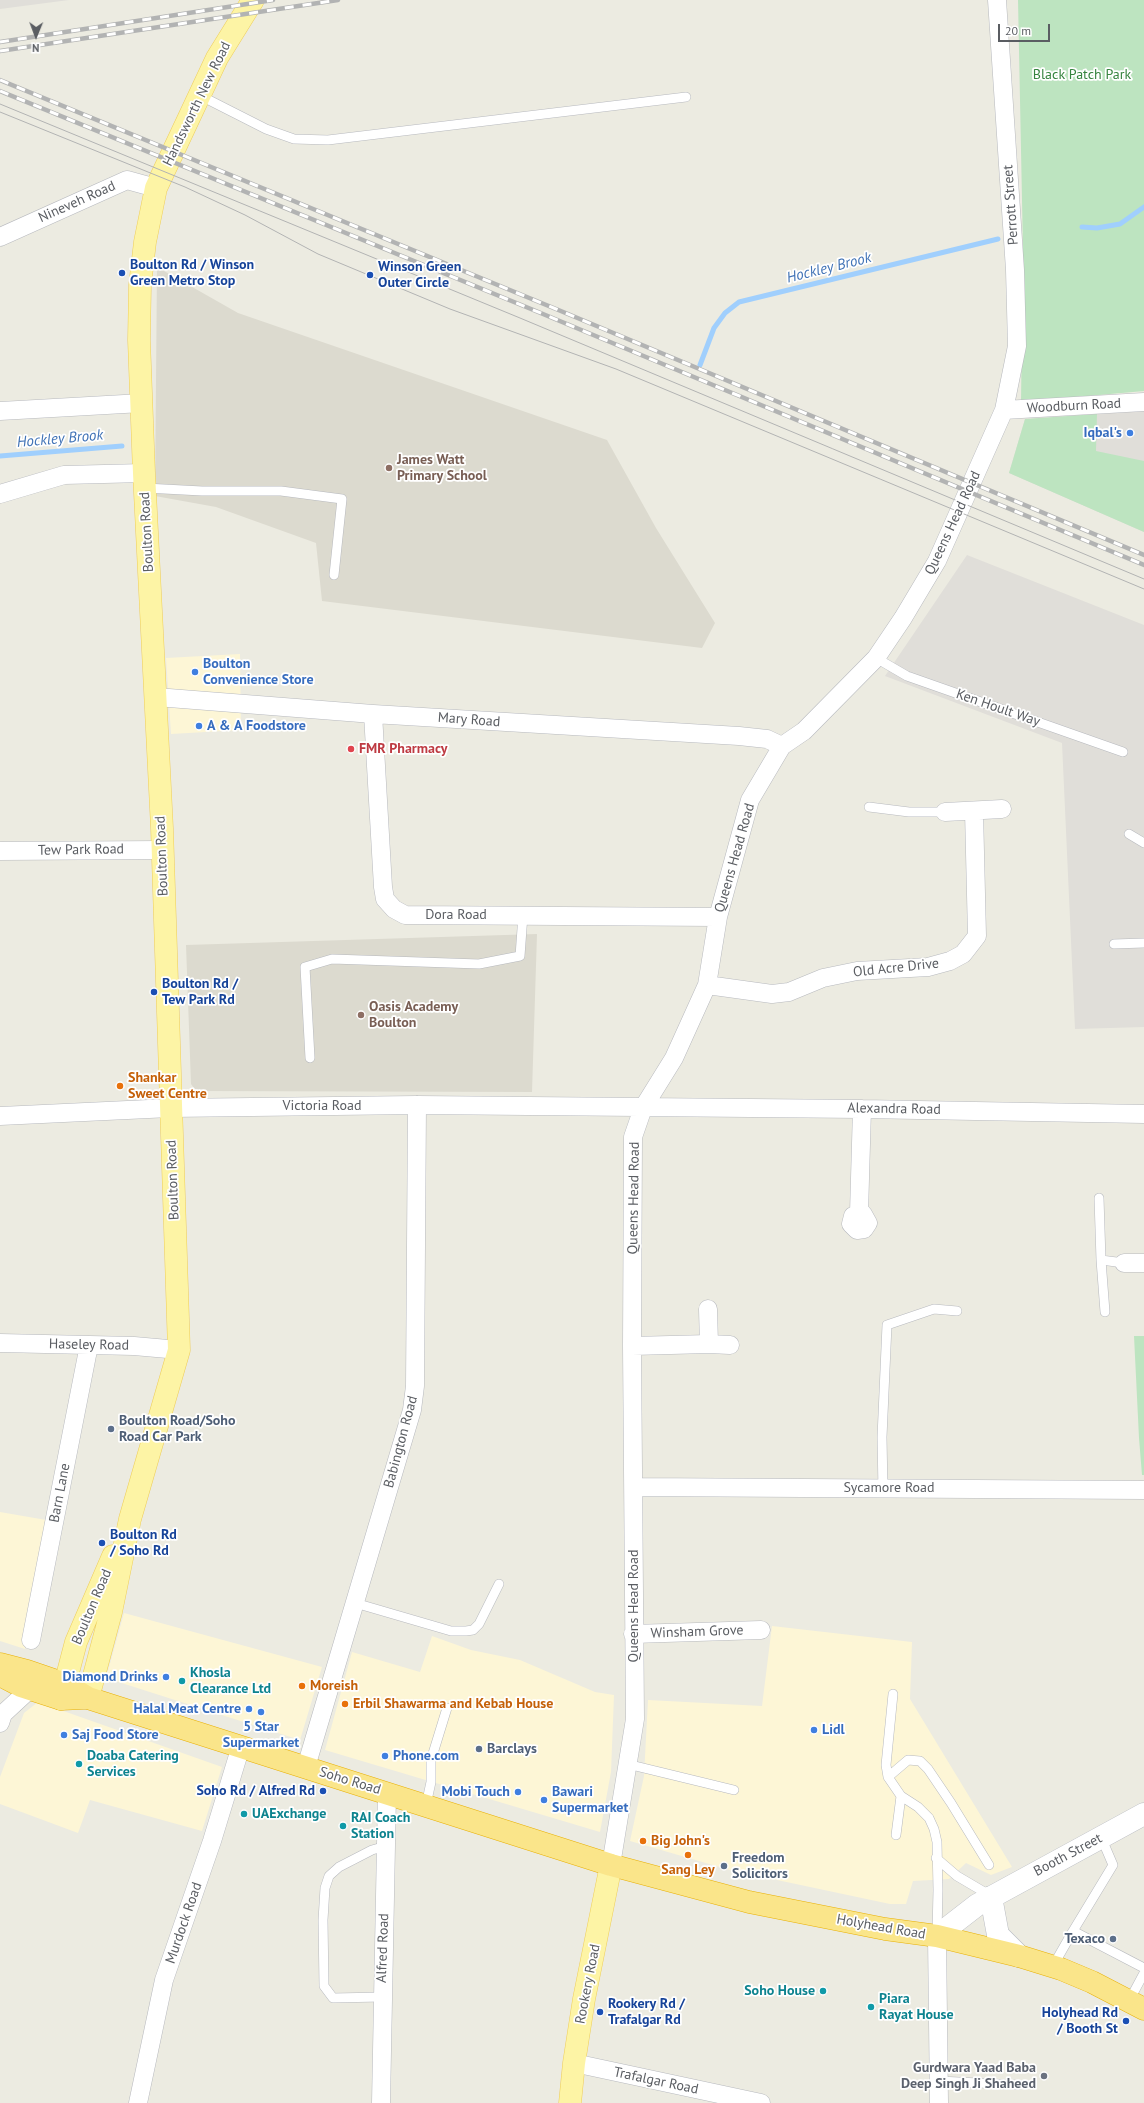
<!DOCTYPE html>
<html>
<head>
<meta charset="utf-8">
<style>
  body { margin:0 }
  #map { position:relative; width:1144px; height:2103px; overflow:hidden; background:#ecebe1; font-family:"PT Sans",sans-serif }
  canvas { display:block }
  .north { position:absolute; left:16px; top:16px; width:40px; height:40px; -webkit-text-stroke:3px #fff; paint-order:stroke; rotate:181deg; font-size:11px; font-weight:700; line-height:16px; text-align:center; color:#5a5d62 }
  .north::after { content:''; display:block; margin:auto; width:14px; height:18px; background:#5a5d62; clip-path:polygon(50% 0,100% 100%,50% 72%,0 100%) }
  .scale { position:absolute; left:998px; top:24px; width:52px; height:18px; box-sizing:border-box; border:2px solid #5a5d62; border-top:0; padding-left:5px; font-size:12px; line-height:14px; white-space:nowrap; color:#5a5d62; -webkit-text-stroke:3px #fff; paint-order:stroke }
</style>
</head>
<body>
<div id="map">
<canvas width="1144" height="2103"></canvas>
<div class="north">N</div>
<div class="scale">20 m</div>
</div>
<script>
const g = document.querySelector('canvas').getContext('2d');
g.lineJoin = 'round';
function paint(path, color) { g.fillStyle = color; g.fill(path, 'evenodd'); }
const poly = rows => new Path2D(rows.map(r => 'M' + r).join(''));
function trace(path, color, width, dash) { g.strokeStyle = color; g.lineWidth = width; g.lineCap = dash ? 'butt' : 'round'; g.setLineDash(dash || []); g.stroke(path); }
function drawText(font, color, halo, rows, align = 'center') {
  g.font = font + ' "PT Sans",sans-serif'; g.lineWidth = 3.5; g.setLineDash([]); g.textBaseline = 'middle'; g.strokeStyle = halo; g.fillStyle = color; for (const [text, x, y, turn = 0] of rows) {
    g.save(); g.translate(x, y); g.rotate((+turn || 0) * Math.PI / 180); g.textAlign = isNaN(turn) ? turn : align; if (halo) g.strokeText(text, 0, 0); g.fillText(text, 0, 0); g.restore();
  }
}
paint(poly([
  [240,654,241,730,171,734,166,658],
  [0,1512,52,1521,25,1649,0,1641],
  [124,1613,322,1667,300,1740,106,1678],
  [772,1626,912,1642,910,1699,1012,1867,991,1875,966,1863,949,1879,913,1881,906,1904,890,1904,730,1870,630,1841,644,1776,648,1700,762,1706],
  [432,1636,471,1650,520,1660,595,1692,614,1695,611,1772,600,1832,325,1750,352,1652,420,1672],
  [38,1702,222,1767,202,1831,90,1800,78,1833,0,1804,0,1777,24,1713]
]), '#fdf6d6');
paint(poly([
  [0,0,69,0,0,9],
  [1144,411,1144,532,1009,473,1025,419],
  [967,555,1144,625,1144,1027,1075,1029,1062,743,885,676]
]), '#e0ded9');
paint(poly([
  [157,267,238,313,607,440,656,528,715,623,702,648,322,601,316,543,216,507,155,496],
  [537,934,532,1092,196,1091,191,1084,186,945]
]), '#dcdacf');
paint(poly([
  [1018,0,1144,0,1144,391,1021,402,1023,250],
  [1097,414,1096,451,1144,461,1144,532,1009,473,1025,419],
  [1134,1336,1144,1336,1144,1475,1142,1475,1139,1438]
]), '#bde4c0');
trace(poly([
  [1082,227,1097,228,1120,224,1144,207],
  [700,365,714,328,725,313,739,302,998,239],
  [0,456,122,446]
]), '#a0cffd', 5);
const lane = poly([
  [199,95,266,129,294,139,328,140,686,97],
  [145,488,202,491,281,491,342,499,334,575],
  [876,658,907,676,1123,752],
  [869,807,909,812,945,812],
  [1129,834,1144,843],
  [1114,944,1144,943],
  [310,1058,305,967,332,959,479,964,520,956,523,915],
  [1099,1198,1101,1260],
  [1105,1312,1101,1260,1124,1263],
  [883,1491,882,1437,887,1325,934,1309,957,1311],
  [355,1603,451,1631,466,1631,473,1630,479,1624,499,1584],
  [893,1694,886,1765,888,1777,901,1796,918,1807,929,1818,934,1829,937,1842,938,1890,937,1933],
  [627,1764,734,1790],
  [888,1777,908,1760,920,1761,928,1769,951,1803,989,1865],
  [426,1805,431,1782,431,1760,447,1708],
  [896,1835,901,1796],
  [1101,1837,1113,1865,1073,1931,1144,1968],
  [936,1858,957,1876,991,1896],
  [1053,1966,1073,1931],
  [382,1997,333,1998,324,1986,323,1920,325,1888,329,1876,339,1867,372,1850,386,1846],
  [1129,2001,1144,1973],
  [939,2081,1018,2085]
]);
const street = poly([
  [0,237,127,180,156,188],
  [1004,410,1144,402],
  [0,411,142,403],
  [0,494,64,475,144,473],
  [156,697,373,714,739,736,767,739,782,746],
  [373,714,383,887,385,899,394,909,405,915,718,917],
  [945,812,1002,809],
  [0,851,162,850],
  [707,985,772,994,789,992,823,978,857,971,928,967,950,961,963,954,977,936,974,811],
  [0,1116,170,1108,417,1105,862,1109,1144,1114],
  [859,1213,862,1109],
  [859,1213,863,1214,868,1223,864,1229,857,1230,851,1224,853,1216,859,1213],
  [1124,1263,1144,1263],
  [0,1343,134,1346,179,1350],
  [709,1344,730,1345],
  [632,1346,709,1344,708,1309],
  [634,1487,1144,1490],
  [633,1634,761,1630],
  [31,1640,89,1345],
  [0,1723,3,1714,30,1689],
  [306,1767,412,1410,415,1386,417,1105],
  [611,1865,635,1719,632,1346,633,1137,643,1108,674,1058,707,985,718,917,750,800,782,746,804,731,876,658,903,618,937,561,1004,410,1017,346,1015,270,997,0],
  [937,1936,939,2103],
  [574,2063,761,2103],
  [138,2103,164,1980,212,1841,241,1746],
  [381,2103,387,1793]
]);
const secondary = poly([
  [991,1897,998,1935,1019,1956],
  [937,1936,977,1905,1144,1814]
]);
const primary = poly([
  [88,1698,111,1612,130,1519,179,1350,162,828,144,473,139,340,140,285,145,242,156,188,217,58,253,0],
  [61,1699,76,1642,113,1556],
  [570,2103,574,2063,584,1999,611,1865]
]);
const highway = poly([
  [0,1664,27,1671,65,1684,88,1698,611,1865,749,1902,885,1929,937,1936,1019,1956,1061,1969,1092,1982,1144,2009],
  [0,1675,21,1686,61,1699,83,1698]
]);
trace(lane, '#b7b9be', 10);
trace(street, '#b7b9be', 19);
trace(secondary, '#b7bac0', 23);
trace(primary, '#eecd58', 23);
trace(highway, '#e8b005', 23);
trace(lane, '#fff', 9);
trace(street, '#fff', 18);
trace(secondary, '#fff', 22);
trace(primary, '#fdf4a5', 22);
trace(highway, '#fae58a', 22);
trace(poly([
  [0,104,520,318,1144,579],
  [0,112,185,187,245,215,318,254,450,309,616,369,1144,589]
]), '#b2b3b3', 1);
const rail = poly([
  [0,42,273,0],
  [0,51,338,0],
  [0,80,556,309,1144,555],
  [0,91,531,309,1144,565]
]);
trace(rail, '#b2b3b3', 4.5);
trace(rail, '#fff', 3, [9]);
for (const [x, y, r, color] of [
  [122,273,4,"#1a4fb4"],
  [370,275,4,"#1a4fb4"],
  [1130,433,4,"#3f7fe0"],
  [389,468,4,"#8d6e63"],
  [195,672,4,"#3f7fe0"],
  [199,726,4,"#3f7fe0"],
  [351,749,4,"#e0444e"],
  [154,992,4,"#1a4fb4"],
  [361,1015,4,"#8d6e63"],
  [120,1086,4,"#e8710a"],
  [111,1429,4,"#5c6f8a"],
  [102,1543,4,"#1a4fb4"],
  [166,1677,4,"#3f7fe0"],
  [182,1681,4,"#0f9aa8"],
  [302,1686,4,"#e8710a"],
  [345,1704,4,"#e8710a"],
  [249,1709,4,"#3f7fe0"],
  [261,1712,4,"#3f7fe0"],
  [814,1730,4,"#3f7fe0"],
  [64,1735,4,"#3f7fe0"],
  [479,1749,4,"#5c6f8a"],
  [385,1756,4,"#3f7fe0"],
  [79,1764,4,"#0f9aa8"],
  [323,1791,4,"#1a4fb4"],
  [518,1792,4,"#3f7fe0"],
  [544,1800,4,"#3f7fe0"],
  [244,1814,4,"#0f9aa8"],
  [343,1826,4,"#0f9aa8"],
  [643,1841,4,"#e8710a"],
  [688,1855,4,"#e8710a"],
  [724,1866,4,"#5c6f8a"],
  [1113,1939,4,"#5c6f8a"],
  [823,1991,4,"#0f9aa8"],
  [871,2007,4,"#0f9aa8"],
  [600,2012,4,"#1a4fb4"],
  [1126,2021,4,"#1a4fb4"],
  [1044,2076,4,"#6b7280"]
]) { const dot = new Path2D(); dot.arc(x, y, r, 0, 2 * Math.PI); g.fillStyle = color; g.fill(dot); trace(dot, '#fff', 1.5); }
drawText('14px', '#36843f', '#fff', [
  ["Black Patch Park",1082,75]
]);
drawText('14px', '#5a5d62', '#fff', [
  ["Handsworth New Road",197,104,-64],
  ["Nineveh Road",77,202,-24],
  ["Perrott Street",1011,205,-94],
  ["Woodburn Road",1074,406,-3],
  ["Queens Head Road",953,523,-65],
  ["Boulton Road",147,532,-93],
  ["Ken Hoult Way",998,708,19],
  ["Mary Road",469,720,4],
  ["Tew Park Road",81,850,-1],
  ["Boulton Road",162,856,-92],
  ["Queens Head Road",735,858,-74],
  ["Dora Road",456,915],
  ["Old Acre Drive",896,968,-6],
  ["Victoria Road",322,1106],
  ["Alexandra Road",894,1109,1],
  ["Boulton Road",173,1180,-92],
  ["Queens Head Road",634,1198,-89],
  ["Haseley Road",89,1345,1],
  ["Babington Road",401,1442,-75],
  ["Sycamore Road",889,1488],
  ["Barn Lane",60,1493,-79],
  ["Queens Head Road",634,1606,-90],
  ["Boulton Road",92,1607,-67],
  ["Winsham Grove",697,1632,-2],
  ["Soho Road",350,1781,17],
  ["Booth Street",1068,1855,-28],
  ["Murdock Road",184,1923,-71],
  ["Holyhead Road",881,1927,10],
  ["Alfred Road",383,1948,-88],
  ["Rookery Road",588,1984,-79],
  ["Trafalgar Road",656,2081,12]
]);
drawText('bold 14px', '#164399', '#fff', [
  ["Boulton Rd / Winson",130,265],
  ["Green Metro Stop",130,281],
  ["Winson Green",378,267],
  ["Outer Circle",378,283],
  ["Boulton Rd /",162,984],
  ["Tew Park Rd",162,1000],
  ["Boulton Rd",110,1535],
  ["/ Soho Rd",110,1551],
  ["Soho Rd / Alfred Rd",315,1791,"right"],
  ["Rookery Rd /",608,2004],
  ["Trafalgar Rd",608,2020],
  ["Holyhead Rd",1118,2013,"right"],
  ["/ Booth St",1118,2029,"right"]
], 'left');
drawText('bold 14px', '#366cbe', '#fff', [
  ["Iqbal's",1122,433,"right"],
  ["Boulton",203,664],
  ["Convenience Store",203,680],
  ["A & A Foodstore",207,726],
  ["Diamond Drinks",158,1677,"right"],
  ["Halal Meat Centre",241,1709,"right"],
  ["5 Star",261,1727,"center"],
  ["Supermarket",261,1743,"center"],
  ["Lidl",822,1730],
  ["Saj Food Store",72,1735],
  ["Phone.com",393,1756],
  ["Mobi Touch",510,1792,"right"],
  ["Bawari",552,1792],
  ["Supermarket",552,1808]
], 'left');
drawText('bold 14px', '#785e54', '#fff', [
  ["James Watt",397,460],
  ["Primary School",397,476],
  ["Oasis Academy",369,1007],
  ["Boulton",369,1023]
], 'left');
drawText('bold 14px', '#be3a42', '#fff', [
  ["FMR Pharmacy",359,749]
], 'left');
drawText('bold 14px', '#c56008', '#fff', [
  ["Shankar",128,1078],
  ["Sweet Centre",128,1094],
  ["Moreish",310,1686],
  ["Erbil Shawarma and Kebab House",353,1704],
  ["Big John's",651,1841],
  ["Sang Ley",688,1870,"center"]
], 'left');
drawText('bold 14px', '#4e5e75', '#fff', [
  ["Boulton Road/Soho",119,1421],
  ["Road Car Park",119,1437],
  ["Barclays",487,1749],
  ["Freedom",732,1858],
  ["Solicitors",732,1874],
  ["Texaco",1105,1939,"right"]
], 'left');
drawText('bold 14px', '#0d838f', '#fff', [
  ["Khosla",190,1673],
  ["Clearance Ltd",190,1689],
  ["Doaba Catering",87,1756],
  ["Services",87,1772],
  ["UAExchange",252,1814],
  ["RAI Coach",351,1818],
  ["Station",351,1834],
  ["Soho House",815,1991,"right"],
  ["Piara",879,1999],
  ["Rayat House",879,2015]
], 'left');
drawText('bold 14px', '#5b616d', '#fff', [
  ["Gurdwara Yaad Baba",1036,2068],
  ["Deep Singh Ji Shaheed",1036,2084]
], 'right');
drawText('italic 15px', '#4173b6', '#fff', [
  ["Hockley Brook",829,268,-14],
  ["Hockley Brook",60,439,-5]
]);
</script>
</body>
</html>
